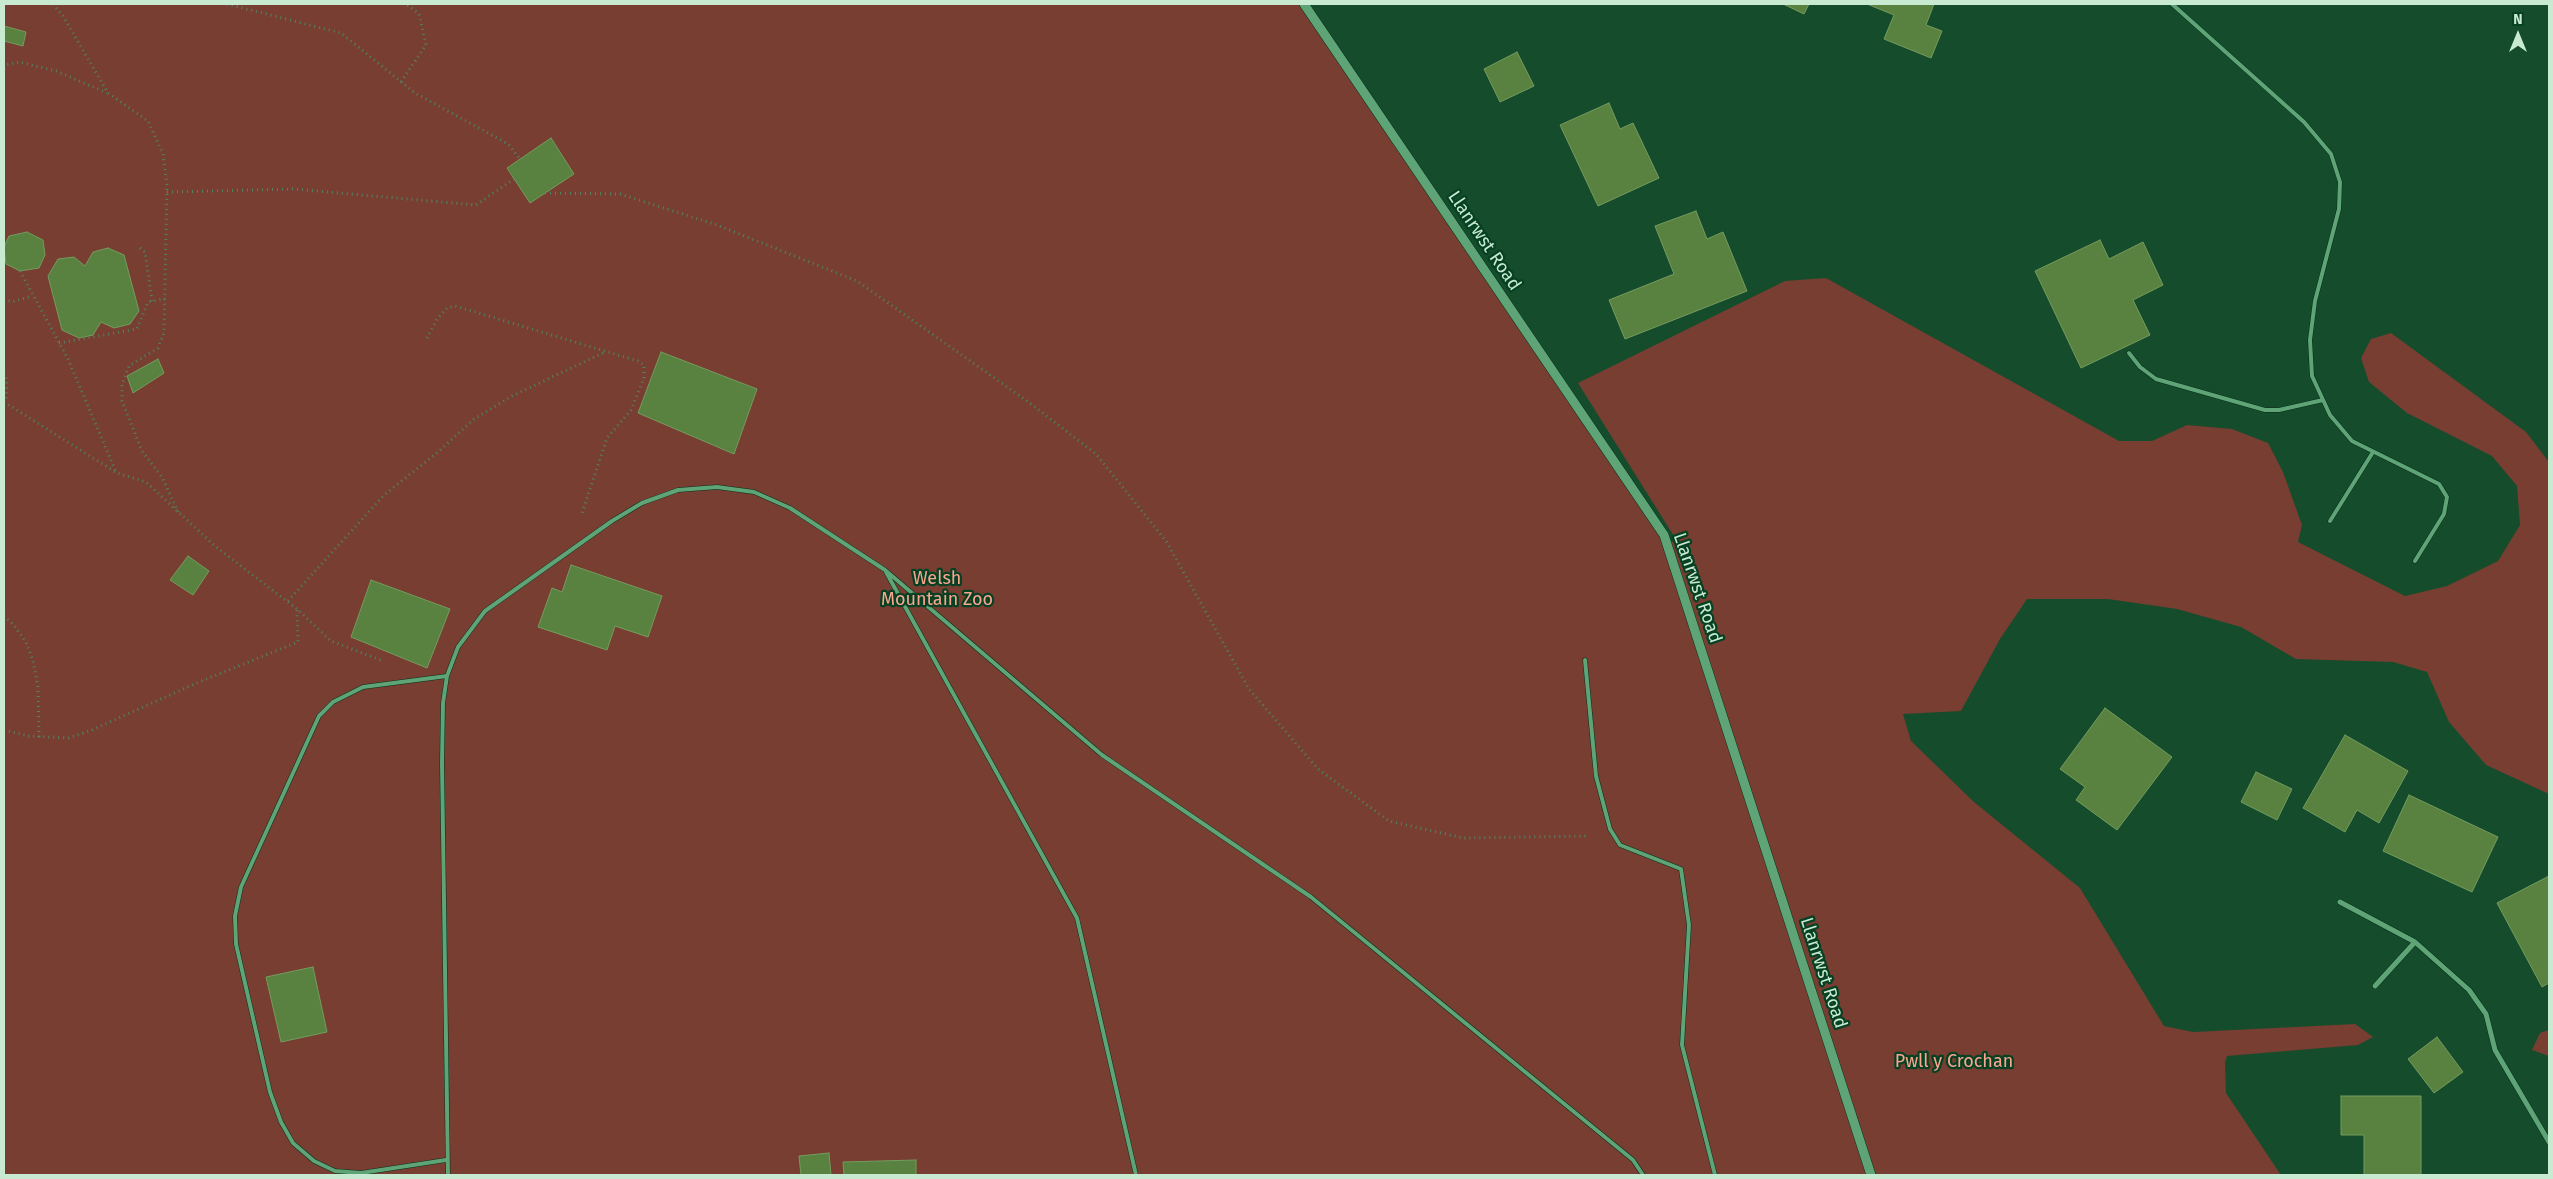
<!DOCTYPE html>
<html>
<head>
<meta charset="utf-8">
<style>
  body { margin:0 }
  #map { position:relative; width:2553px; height:1179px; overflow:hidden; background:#144c2c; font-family:"Fira Sans",sans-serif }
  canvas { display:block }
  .frame { position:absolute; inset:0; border:5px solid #c7ead1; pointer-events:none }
  .north { position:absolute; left:2493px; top:10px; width:50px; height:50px; -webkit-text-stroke:4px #054122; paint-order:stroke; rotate:0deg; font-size:14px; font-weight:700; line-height:20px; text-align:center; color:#c7ead1 }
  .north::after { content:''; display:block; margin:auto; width:18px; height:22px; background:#c7ead1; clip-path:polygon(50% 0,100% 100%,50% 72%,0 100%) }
</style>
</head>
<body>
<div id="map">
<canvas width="2553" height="1179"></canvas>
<div class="frame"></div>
<div class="north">N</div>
</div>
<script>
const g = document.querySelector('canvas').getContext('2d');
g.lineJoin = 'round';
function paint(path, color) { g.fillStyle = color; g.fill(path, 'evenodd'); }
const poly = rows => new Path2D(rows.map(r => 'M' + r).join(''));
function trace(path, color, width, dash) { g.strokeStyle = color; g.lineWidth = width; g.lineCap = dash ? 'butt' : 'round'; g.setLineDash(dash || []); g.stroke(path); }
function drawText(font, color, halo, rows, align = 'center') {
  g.font = font + ' "Fira Sans",sans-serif'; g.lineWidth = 4.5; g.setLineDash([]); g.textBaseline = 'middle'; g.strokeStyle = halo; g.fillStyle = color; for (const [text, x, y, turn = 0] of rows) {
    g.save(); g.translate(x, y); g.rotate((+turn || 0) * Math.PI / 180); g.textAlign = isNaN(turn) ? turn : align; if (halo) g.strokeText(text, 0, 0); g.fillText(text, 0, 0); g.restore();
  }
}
paint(poly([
  [4,4,1304,4,1664,535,1682,549,1578,383,1785,281,1826,278,2119,441,2152,441,2187,425,2232,429,2268,443,2283,472,2302,525,2298,542,2405,596,2447,586,2498,561,2520,525,2517,486,2492,456,2407,413,2369,382,2361,358,2371,339,2391,333,2526,432,2549,462,2549,794,2486,765,2449,722,2427,672,2393,662,2296,659,2241,627,2177,609,2108,599,2027,599,2000,639,1961,711,1903,714,1911,741,1974,802,2080,888,2164,1026,2193,1032,2355,1024,2373,1037,2358,1045,2227,1056,2225,1063,2226,1093,2281,1175,4,1175],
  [2549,1030,2549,1056,2532,1050,2540,1033]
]), '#773e31');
const building = poly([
  [1783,4,1809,4,1804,14,1783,4],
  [1867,4,1934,4,1926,25,1942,31,1931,58,1884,39,1894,15,1867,4],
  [4,26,26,32,23,46,4,41,4,26],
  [1517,52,1534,86,1500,102,1484,69,1517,52],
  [1609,103,1620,129,1633,123,1659,178,1598,206,1560,125,1609,103],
  [551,138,574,174,530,203,507,168,551,138],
  [1696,211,1707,239,1723,232,1747,291,1625,339,1609,300,1674,274,1655,226,1696,211],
  [27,232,43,240,45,255,39,268,20,271,6,264,4,247,9,236,27,232],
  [2100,240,2109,259,2143,242,2163,285,2133,300,2150,335,2081,368,2035,271,2100,240],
  [108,248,124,255,139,311,130,324,114,328,101,322,93,335,79,338,62,330,48,276,58,259,74,257,85,266,93,252,108,248],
  [661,352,757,389,734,454,638,413,661,352],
  [158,359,164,373,133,393,127,376,158,359],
  [188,556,209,571,193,595,170,580,188,556],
  [571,565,662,596,648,637,615,626,607,650,538,627,552,588,562,592,571,565],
  [371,580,450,609,427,668,351,637,371,580],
  [2105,708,2172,757,2117,830,2076,800,2085,787,2060,769,2105,708],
  [2345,735,2408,771,2379,823,2357,810,2345,832,2303,808,2345,735],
  [2256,772,2292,789,2277,820,2241,802,2256,772],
  [2409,795,2498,837,2472,892,2383,851,2409,795],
  [2549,876,2549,983,2542,987,2497,903,2549,876],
  [313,967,327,1032,281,1042,266,977,313,967],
  [2437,1037,2463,1072,2434,1093,2408,1059,2437,1037],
  [2341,1096,2421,1096,2421,1175,2364,1175,2364,1135,2341,1135,2341,1096],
  [829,1153,831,1175,801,1175,799,1156,829,1153],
  [916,1160,916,1175,844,1175,843,1162,916,1160]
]);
paint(building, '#59813f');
trace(building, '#759c5e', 1);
const service = poly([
  [2172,4,2304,122,2331,154,2340,182,2339,209,2315,301,2310,340,2312,376,2330,415,2352,441,2439,484,2447,497,2444,514,2415,561],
  [2129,353,2140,367,2156,379,2265,410,2279,410,2323,400],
  [2330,521,2373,452],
  [886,572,1077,918,1136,1175],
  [1585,660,1596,776,1610,829,1620,845,1681,869,1689,925,1682,1045,1715,1175],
  [447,676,443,703,442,763,448,1175],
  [446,1160,361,1173,335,1171,314,1161,293,1143,281,1122,270,1092,236,944,235,916,241,887,319,716,333,702,363,687,447,676,458,647,485,611,612,521,642,503,678,490,717,487,754,492,790,508,885,570,1102,755,1311,897,1633,1160,1643,1175]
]);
const minor = poly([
  [2340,902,2415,942,2469,990,2486,1014,2495,1050,2549,1142],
  [2375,986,2415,942]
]);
const tertiary = poly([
  [1304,4,1664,535,1871,1175]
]);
trace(service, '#082f19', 5);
trace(minor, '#082f19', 6);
trace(tertiary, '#082f19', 10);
trace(poly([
  [53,4,63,16,108,93,148,121,163,154,167,185,164,333,158,348,129,366,122,384,122,401,142,451,162,477,178,512],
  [227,4,341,33,415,93,508,144,520,159],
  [4,68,6,65,19,62,56,71,107,93],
  [401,82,426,45,419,14,406,4],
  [167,192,294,189,476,205,514,179],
  [545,193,620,194,717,225,857,281,1027,401,1096,454,1166,541,1249,689,1318,769,1389,821,1463,838,1589,836],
  [140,248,145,252,152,301],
  [20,271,68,359,116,472],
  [4,299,12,302,32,296],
  [427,338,437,319,447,308,455,306,638,361,644,365,644,378,631,410,607,438,582,513],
  [59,343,137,329,148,302,165,299],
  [4,373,7,380,6,402],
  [4,402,117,473,146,482,215,546,297,609,331,641,383,661],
  [288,601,384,495,437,453,474,419,512,396,605,352],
  [4,616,13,624,26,642,33,661,38,687,39,737],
  [4,730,28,736,69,738,92,730,199,682,298,642,297,609]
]), '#528365', 3, [1, 4]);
trace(service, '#5ea477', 4);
trace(minor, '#5ea477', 5);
trace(tertiary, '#5ea477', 9);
drawText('18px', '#c7ead1', '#054122', [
  ["Llanrwst Road",1484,241,56],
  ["Llanrwst Road",1697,588,71],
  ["Llanrwst Road",1823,973,72]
]);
drawText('18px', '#fca590', '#054122', [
  ["Welsh",937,579],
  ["Mountain Zoo",937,600],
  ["Pwll y Crochan",1954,1062]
]);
</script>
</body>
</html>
